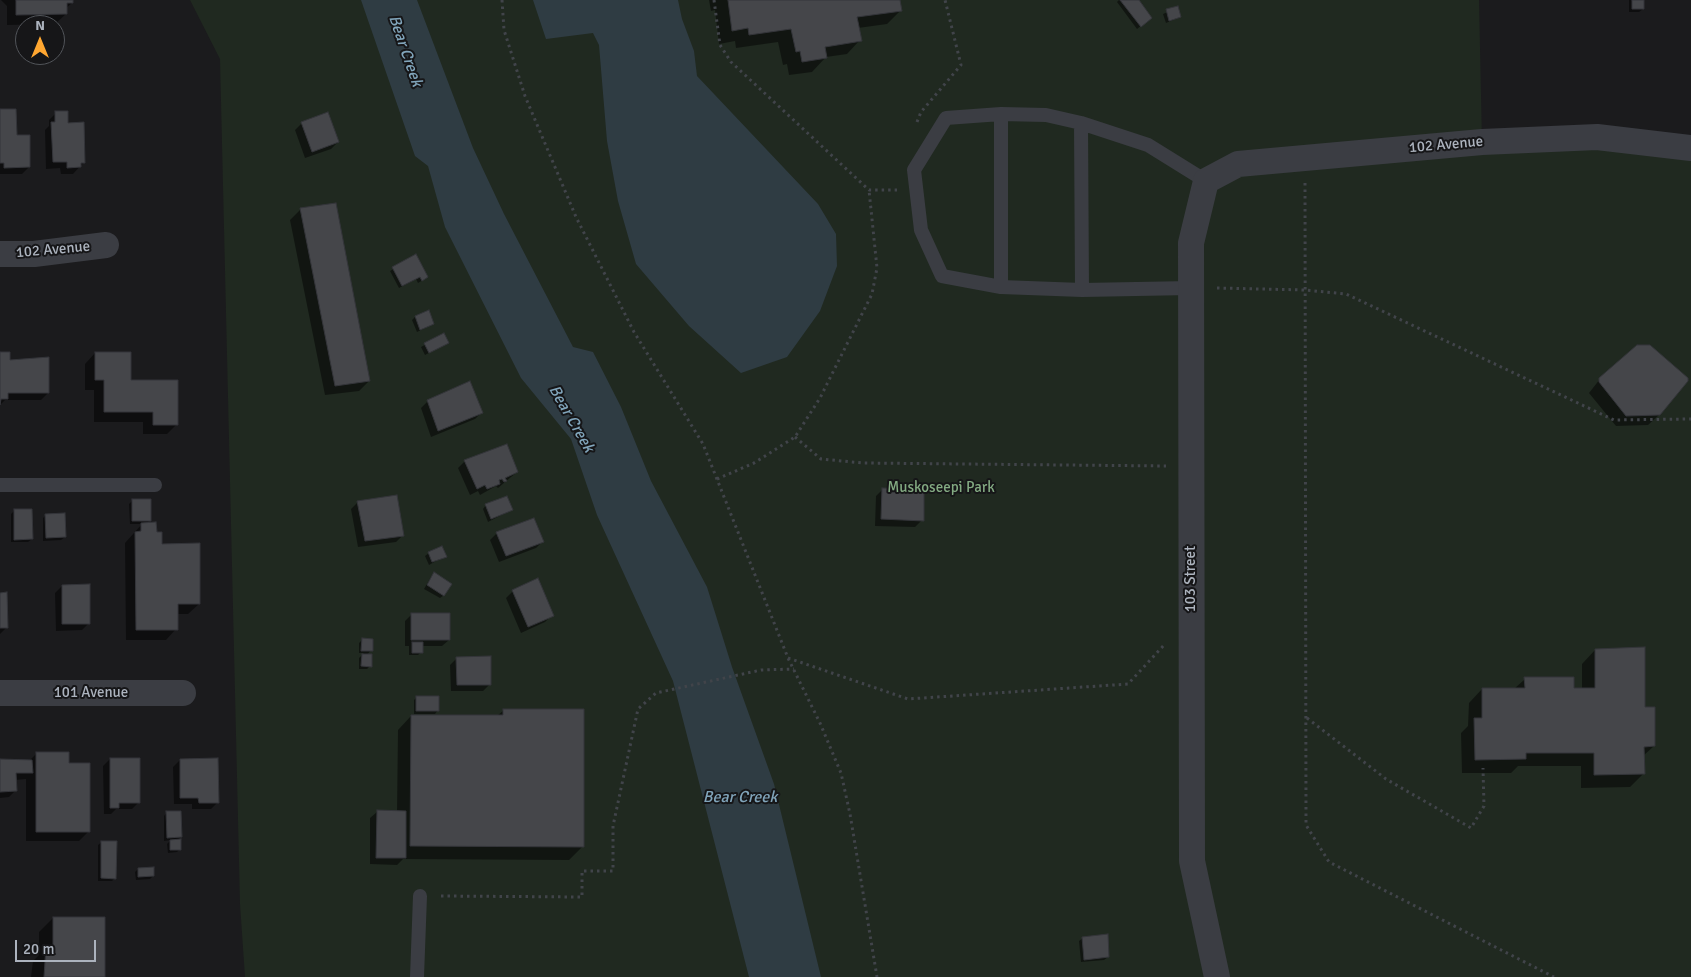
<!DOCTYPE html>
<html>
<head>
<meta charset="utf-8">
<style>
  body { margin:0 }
  #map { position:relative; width:1691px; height:977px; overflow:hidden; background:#1b1b1d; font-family:Signika,sans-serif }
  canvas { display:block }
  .north { position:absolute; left:15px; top:15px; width:50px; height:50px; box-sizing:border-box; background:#161618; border:1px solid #52555a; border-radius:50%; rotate:0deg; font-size:14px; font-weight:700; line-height:20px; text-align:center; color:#acb3be }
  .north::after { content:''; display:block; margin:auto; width:18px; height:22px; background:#ffa731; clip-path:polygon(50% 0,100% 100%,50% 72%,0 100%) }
  .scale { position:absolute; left:15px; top:940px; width:81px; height:22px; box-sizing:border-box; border:2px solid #acb3be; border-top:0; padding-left:6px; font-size:15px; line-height:18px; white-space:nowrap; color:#acb3be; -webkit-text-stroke:4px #161618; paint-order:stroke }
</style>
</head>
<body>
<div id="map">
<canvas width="1691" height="977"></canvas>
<div class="north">N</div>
<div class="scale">20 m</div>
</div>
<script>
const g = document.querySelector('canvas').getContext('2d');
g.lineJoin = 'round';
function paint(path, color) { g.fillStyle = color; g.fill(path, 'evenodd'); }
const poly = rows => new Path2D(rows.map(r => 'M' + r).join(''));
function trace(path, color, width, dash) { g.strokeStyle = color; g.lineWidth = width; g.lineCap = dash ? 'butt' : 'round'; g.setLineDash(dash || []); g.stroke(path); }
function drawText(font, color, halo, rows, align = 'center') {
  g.font = font + ' Signika,sans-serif'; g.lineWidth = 4; g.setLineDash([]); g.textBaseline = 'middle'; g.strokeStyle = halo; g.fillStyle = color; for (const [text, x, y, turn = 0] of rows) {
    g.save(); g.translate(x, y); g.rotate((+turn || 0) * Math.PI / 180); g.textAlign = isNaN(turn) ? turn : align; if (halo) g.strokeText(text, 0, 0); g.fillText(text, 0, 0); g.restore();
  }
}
paint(poly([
  [190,0,1479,0,1482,142,1691,148,1691,977,245,977,240,904,220,59]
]), '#202920');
paint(poly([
  [361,0,417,0,473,148,504,214,573,347,593,352,621,407,651,481,707,587,732,667,774,784,821,977,749,977,673,681,597,515,571,439,521,378,445,227,428,166,415,156],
  [533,0,678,0,682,19,694,51,697,76,818,204,836,234,837,266,820,311,787,357,741,373,689,326,636,264,618,201,607,141,599,45,593,33,546,39]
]), '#2f3c43');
paint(poly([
  [1,0,72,0,72,3,65,9,66,14,55,24,7,25,7,6],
  [709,0,899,0,901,10,887,24,858,28,860,40,847,54,826,57,812,72,789,75,787,64,783,65,778,42,736,48,735,41,719,44,715,10,711,11],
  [1119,0,1137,0,1148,20,1137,29,1117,2],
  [1629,0,1642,0,1643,9,1639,12,1629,12],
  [1177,8,1180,17,1166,23,1163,14],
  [0,111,16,136,29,167,22,174,0,174],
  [56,113,67,124,84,162,73,174,61,174,60,168,46,169,45,130,49,126,49,120],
  [302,123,338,142,331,149,305,158,295,130],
  [301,209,369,381,359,391,325,395,290,220],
  [416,256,423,280,418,283,416,279,399,288,390,271],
  [415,317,433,324,417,332,412,320],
  [443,335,447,343,425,355,421,347],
  [0,353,9,361,48,393,41,400,5,400,0,405],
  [95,353,130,381,177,424,167,434,143,434,143,422,94,422,94,390,85,390,85,364],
  [1600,379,1659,415,1648,425,1616,426,1589,393],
  [428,401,482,412,475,419,431,437,421,408],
  [465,461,517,472,498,488,496,486,480,495,478,491,470,495,458,468],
  [883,489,922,520,915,527,875,526,876,496],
  [132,501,150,520,146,524,156,533,199,604,188,614,176,614,176,629,166,640,126,640,125,543,142,524,130,524,129,504],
  [358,502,403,535,396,542,358,547,351,509],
  [486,505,511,510,488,522,483,509],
  [14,511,32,539,28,542,11,542,11,514],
  [46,515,65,537,61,540,43,541,43,518],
  [497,533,543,541,536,548,499,562,490,540],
  [429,553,445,556,429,565,425,556],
  [431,577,444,595,440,598,424,589],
  [62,586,89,623,82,630,56,631,55,593],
  [513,591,552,615,545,622,521,633,506,598],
  [0,594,7,627,0,634],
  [412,614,449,640,442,646,421,646,421,652,418,655,409,655,409,646,405,646,405,621],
  [362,640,371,650,367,655,370,666,367,669,359,669,359,658,364,653,359,653,359,643],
  [1595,650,1644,708,1654,746,1643,756,1644,773,1630,787,1581,788,1581,766,1518,766,1511,773,1462,773,1461,733,1468,726,1469,703,1482,689,1514,689,1525,679,1573,689,1582,689,1582,664],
  [457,658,490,684,483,691,451,691,450,665],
  [417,697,438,710,435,714,414,714,414,700],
  [504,710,583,846,569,860,403,859,397,865,370,864,370,818,377,812,397,812,398,730,411,716,497,716],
  [37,753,89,831,79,841,26,841,26,779,15,780,16,790,9,797,0,798,0,761,28,762],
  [110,759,139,802,132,809,116,809,111,814,104,814,103,766],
  [180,760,218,802,211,809,192,809,192,804,174,804,173,767],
  [167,812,181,837,177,841,180,849,177,852,168,853,167,844,171,840,164,841,164,816],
  [102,842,115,878,112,881,98,881,98,845],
  [138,869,153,876,150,879,136,880,135,872],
  [53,918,104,977,31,977,33,961,39,955,39,932],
  [1083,938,1108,957,1104,960,1081,962,1079,941]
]), '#0007');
const building = poly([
  [16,0,73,0,73,3,67,3,67,14,16,15,16,0],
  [728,0,900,0,902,11,857,17,862,41,825,47,827,58,802,62,800,51,796,52,791,29,749,35,748,28,732,31,728,0],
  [1120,0,1139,0,1152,18,1141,27,1120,0],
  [1632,0,1644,0,1644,9,1632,9,1632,0],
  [1178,6,1181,17,1169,21,1166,9,1178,6],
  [0,109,16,109,17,135,30,135,30,167,4,168,4,163,0,163,0,109],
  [55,111,68,111,68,123,84,122,85,163,81,163,81,167,67,168,67,162,53,162,51,122,55,122,55,111],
  [328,112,339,142,312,152,301,122,328,112],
  [336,203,370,381,335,386,300,208,336,203],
  [416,254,428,277,422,281,420,277,402,286,392,267,416,254],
  [429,310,434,324,420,330,415,316,429,310],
  [444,333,449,343,429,353,424,343,444,333],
  [1637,345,1650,345,1688,378,1688,381,1660,415,1626,416,1599,382,1599,378,1637,345],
  [0,352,10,352,10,360,49,357,49,393,8,393,8,399,1,399,0,405,0,352],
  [95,352,131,352,131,380,178,380,178,425,153,425,153,412,104,412,104,380,95,380,95,352],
  [470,381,483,413,438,431,427,400,470,381],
  [507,444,518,472,505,478,507,481,504,482,502,479,499,480,500,484,487,489,485,485,477,489,464,460,507,444],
  [882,488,924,489,924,521,881,519,882,488],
  [397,495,404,536,365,541,357,501,397,495],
  [507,496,513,510,491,519,485,504,507,496],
  [132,499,151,499,151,521,132,521,132,499],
  [14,509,32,509,33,539,14,540,14,509],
  [65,513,66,537,46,538,45,514,65,513],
  [534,518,544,542,506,556,496,532,534,518],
  [156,522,157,532,162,532,162,544,200,543,200,604,178,604,178,630,136,630,135,532,141,531,141,523,156,522],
  [442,546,447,557,432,562,428,552,442,546],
  [434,572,452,584,444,596,427,585,434,572],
  [538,578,554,616,528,627,512,590,538,578],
  [90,584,90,624,62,624,62,585,90,584],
  [7,592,8,628,0,628,0,593,7,592],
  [411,613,450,613,450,640,411,640,411,613],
  [362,638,373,639,373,651,361,651,362,638],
  [412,642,423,642,423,653,412,653,412,642],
  [1645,647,1645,707,1655,707,1655,746,1644,747,1645,774,1594,775,1594,753,1526,753,1526,759,1475,760,1474,718,1482,718,1482,688,1525,688,1524,677,1574,677,1574,688,1595,688,1595,649,1645,647],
  [362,654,372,654,372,667,361,666,362,654],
  [491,656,491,685,457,685,456,657,491,656],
  [416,696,439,696,439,711,416,711,416,696],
  [503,709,584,709,584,847,410,846,411,715,503,715,503,709],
  [36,752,69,752,69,763,90,763,90,832,36,832,36,752],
  [110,758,140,758,140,803,119,803,119,808,110,808,110,758],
  [218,758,219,803,199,803,198,798,180,798,180,759,218,758],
  [0,759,32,760,33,773,16,773,17,791,0,792,0,759],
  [377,810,406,811,406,858,376,858,377,810],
  [166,811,181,811,182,837,167,838,166,811],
  [181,839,181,850,170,850,170,840,181,839],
  [101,841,117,841,116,879,101,878,101,841],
  [154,867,154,876,138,877,138,868,154,867],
  [53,917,105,917,105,977,44,977,46,946,53,946,53,917],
  [1108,934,1109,957,1084,960,1082,937,1108,934]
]);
paint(building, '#45464a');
trace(building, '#34353a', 1);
trace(poly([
  [502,0,504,30,525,96,576,217,634,332,703,444,788,658,820,723,841,773,850,814,877,977],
  [714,0,720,45,731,62,869,190,897,190],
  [917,122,921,112,961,65,945,0],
  [1305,183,1306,825,1329,862,1554,977],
  [1217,288,1305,290,1346,294,1614,420,1691,419],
  [795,437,821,459,863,463,1166,466],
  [717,479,754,463,795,437,820,398,872,294,877,268,869,190],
  [788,658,908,699,1128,684,1165,644],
  [1307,718,1386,779,1471,828,1484,806,1483,768],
  [441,896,582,897,582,871,613,871,613,826,638,709,656,693,761,670,794,669]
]), '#41444a', 3, [2.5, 4]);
trace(poly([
  [1001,114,1001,287],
  [1081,123,1082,290],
  [1191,288,1082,290,1001,287,942,276,921,230,914,170,946,118,1001,114,1046,115,1081,123,1148,145,1206,181],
  [0,485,155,485],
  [417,977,420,896]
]), '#3b3d43', 14);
trace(poly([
  [0,254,34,254,106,245],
  [0,693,183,693],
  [1217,977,1192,861,1191,243,1206,181,1238,164,1482,142,1597,137,1691,148]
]), '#3b3d43', 26);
drawText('15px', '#acb3be', '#161618', [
  ["102 Avenue",1446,145,-5],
  ["102 Avenue",53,250,-5],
  ["103 Street",1191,579,-90],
  ["101 Avenue",91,693]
]);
drawText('15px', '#83aa82', '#161618', [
  ["Muskoseepi Park",941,488]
]);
drawText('italic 16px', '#81a5bb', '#161618', [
  ["Bear Creek",405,51,71],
  ["Bear Creek",571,419,60],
  ["Bear Creek",740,798]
]);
</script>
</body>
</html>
